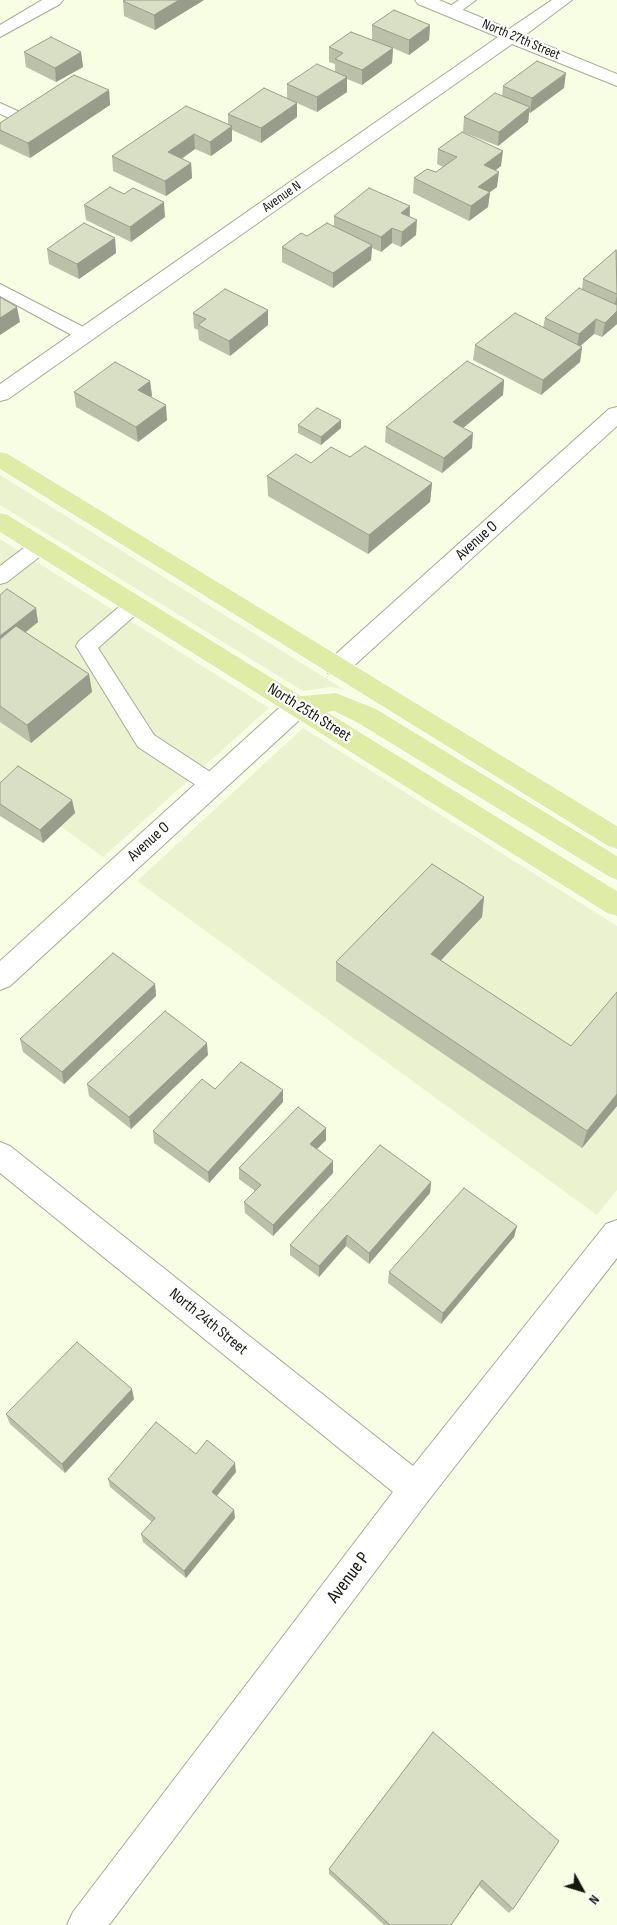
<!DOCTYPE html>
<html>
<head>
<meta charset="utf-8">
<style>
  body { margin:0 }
  #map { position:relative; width:617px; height:1925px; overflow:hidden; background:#f7fee3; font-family:"Sofia Sans Condensed",sans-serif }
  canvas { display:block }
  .north { position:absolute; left:557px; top:1865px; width:50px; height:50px; -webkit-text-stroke:4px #fff; paint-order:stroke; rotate:129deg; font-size:14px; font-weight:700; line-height:20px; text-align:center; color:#16180e }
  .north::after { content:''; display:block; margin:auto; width:18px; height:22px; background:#16180e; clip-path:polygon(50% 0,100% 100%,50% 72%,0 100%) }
</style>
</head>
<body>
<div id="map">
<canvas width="617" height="1925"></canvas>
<div class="north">N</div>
</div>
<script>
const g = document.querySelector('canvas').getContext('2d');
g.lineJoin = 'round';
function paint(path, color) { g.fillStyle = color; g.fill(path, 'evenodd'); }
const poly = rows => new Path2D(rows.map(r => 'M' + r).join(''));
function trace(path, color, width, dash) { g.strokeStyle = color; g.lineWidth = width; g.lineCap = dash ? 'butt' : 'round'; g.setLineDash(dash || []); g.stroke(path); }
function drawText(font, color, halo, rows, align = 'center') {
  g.font = font + ' "Sofia Sans Condensed",sans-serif'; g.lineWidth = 4.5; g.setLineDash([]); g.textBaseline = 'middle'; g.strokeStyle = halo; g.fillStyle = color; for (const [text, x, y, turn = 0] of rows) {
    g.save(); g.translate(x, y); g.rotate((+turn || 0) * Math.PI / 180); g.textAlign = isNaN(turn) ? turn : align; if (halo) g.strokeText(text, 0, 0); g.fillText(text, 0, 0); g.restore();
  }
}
paint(poly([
  [0,475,343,689,330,687,303,691,0,505],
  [0,539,269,708,103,857,0,782],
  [303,728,617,926,617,1190,597,1215,137,881]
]), '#eaf2d0');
const lane = poly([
  [459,0,476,0,457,14,447,14,444,11,447,8,459,0],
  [0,103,22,113,24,116,16,121,0,114,0,103],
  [0,284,91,331,94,335,91,339,79,339,0,296,0,284],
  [40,539,47,541,50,546,47,551,7,582,0,584,0,566,33,541,40,539],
  [134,598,141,600,144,605,141,610,98,648,154,735,221,779,224,785,221,791,213,794,205,791,138,747,76,646,79,641,127,600,134,598]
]);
const street = poly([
  [42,0,63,0,60,4,0,37,0,25,42,0],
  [415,0,439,0,509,29,552,0,572,0,524,36,617,74,617,86,512,44,8,399,0,401,0,384,498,37,418,4,415,0],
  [617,407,617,426,346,673,337,676,328,673,325,667,328,661,609,409,617,407],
  [298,697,307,699,310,706,307,713,10,986,0,990,0,961,289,699,298,697],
  [0,1142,10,1146,413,1466,606,1224,617,1220,617,1258,428,1501,109,1925,67,1925,73,1912,393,1492,0,1173,0,1142]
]);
const primary = poly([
  [0,452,8,454,617,826,617,849,608,846,0,469,0,452],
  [0,513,8,515,301,696,336,693,376,709,617,856,617,880,608,876,358,723,334,711,327,712,617,891,617,916,607,913,0,532,0,513]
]);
trace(lane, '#a4aa91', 2);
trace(street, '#a4aa91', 2);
trace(primary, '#fff', 2);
paint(lane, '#fff');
paint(street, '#fff');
paint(primary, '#dfeca6');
paint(poly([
  [204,0,155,30,124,16,123,1],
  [372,25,430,25,429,40,409,55,393,48,392,63,362,85,347,79,347,92,317,112,297,103,297,117,261,143,232,130,232,141,211,156,195,149,182,159,191,163,192,178,166,196,113,171,112,156,228,125,228,114,287,98,287,84,335,71,335,64,329,62,329,47,372,40],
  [24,52,81,52,83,67,56,82,26,67],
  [503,86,564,88,530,113,529,112,528,122,498,146,463,132,464,117,502,96],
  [109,90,110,105,30,158,0,144,0,123],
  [438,149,501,166,495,170,497,187,490,192,488,207,469,221,413,193,414,178,436,172,443,167,437,164],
  [124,194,165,217,131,242,86,220,84,205],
  [410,206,410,217,416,235,401,247,392,243,381,252,372,248,371,260,333,288,282,262,282,247,334,226,334,216],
  [115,238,116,253,79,279,49,264,47,249],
  [617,250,617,324,602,337,594,334,580,346,582,347,580,362,541,395,473,360,475,345,543,328,545,318,582,289,583,279],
  [193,313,268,325,230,356,199,340,198,330,194,328],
  [504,380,503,395,463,428,472,448,442,473,385,442,386,427],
  [150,381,152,396,150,397,167,420,138,442,76,407,74,392],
  [341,420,341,428,321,445,298,433,298,425],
  [350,457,432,483,430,502,368,554,268,496,267,476,311,463],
  [0,595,38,622,25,633,89,674,92,692,31,743,0,722],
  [0,783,72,800,75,813,43,843,0,816],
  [484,897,482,917,441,960,617,1106,582,1148,336,981,336,962],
  [155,984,156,996,64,1084,23,1052,20,1039],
  [208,1055,131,1129,89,1096,87,1084],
  [215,1089,283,1102,209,1183,154,1143,153,1131],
  [326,1140,317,1149,333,1161,333,1173,273,1236,245,1213,244,1202,255,1191,239,1179,239,1168],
  [431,1182,430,1193,369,1264,346,1246,319,1277,290,1255,290,1245],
  [517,1226,514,1237,441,1324,388,1283,389,1272],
  [134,1399,65,1473,10,1424,6,1414],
  [196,1454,236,1472,217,1496,235,1518,186,1578,143,1542,141,1534,152,1522,110,1487,108,1479],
  [433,1732,513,1909,509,1913,479,1886,451,1925,384,1925,329,1874,329,1869]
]), '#bbc0a9');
paint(poly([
  [179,0,204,0,155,30,154,15],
  [430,25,429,40,409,55,409,40],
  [393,48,392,63,362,85,362,70],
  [81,52,83,67,56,82,55,68],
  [566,73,564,88,530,113,532,98],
  [347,77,347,92,317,112,317,97],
  [109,90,110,105,30,158,28,143],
  [297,103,297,117,261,143,261,128],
  [530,107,528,122,498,146,499,132],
  [232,126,232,141,211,156,210,142],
  [194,134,195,149,169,167,168,152],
  [503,151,501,166,483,180,484,165],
  [191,163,192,178,166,196,165,181],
  [499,172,497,187,490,192,488,207,469,221,471,206,478,187],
  [164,202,165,217,131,242,130,227],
  [410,206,409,221,401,213],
  [417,220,416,235,401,247,402,232],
  [392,228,392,243,381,252,381,237],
  [115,238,116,253,79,279,77,264],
  [372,245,371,260,333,288,333,273],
  [617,294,617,306,614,309],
  [17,307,20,322,0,335,0,318],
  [268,310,268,325,230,356,229,341],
  [617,311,617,324,602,337,605,323],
  [596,319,594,334,577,349,579,334],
  [582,347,580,362,541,395,543,380],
  [504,380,503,395,452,437,453,422],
  [150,381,152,396,139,405,138,390],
  [166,405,167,420,138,442,136,427],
  [341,420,341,428,321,445,321,437],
  [473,433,472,448,442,473,444,458],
  [432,483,430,502,368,554,369,535],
  [36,608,38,622,0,652,0,636],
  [89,674,92,692,31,743,27,725],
  [72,800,75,813,43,843,40,830],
  [484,897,482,917,429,973,431,954],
  [155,984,156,996,64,1084,62,1072],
  [207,1043,208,1055,131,1129,129,1117],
  [283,1090,283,1102,209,1183,208,1172],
  [617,1094,617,1106,582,1148,587,1131],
  [326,1128,326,1140,310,1156,310,1144],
  [333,1161,333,1173,273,1236,273,1225],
  [431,1182,430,1193,369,1264,369,1253],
  [517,1226,514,1237,441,1324,443,1313],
  [347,1235,346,1246,319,1277,319,1266],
  [132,1389,134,1399,65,1473,62,1464],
  [235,1463,236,1472,213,1500,212,1492],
  [234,1510,235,1518,186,1578,184,1571]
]), '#989c8a');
const building = poly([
  [125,0,179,0,154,15,123,1,125,0],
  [394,10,430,25,409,40,372,25,394,10],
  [351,32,393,48,362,70,335,59,343,53,329,47,351,32],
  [51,37,81,52,55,68,24,52,51,37],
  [537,61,566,73,532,98,503,86,537,61],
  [317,64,347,77,317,97,287,84,317,64],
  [74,75,109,90,28,143,0,130,0,123,74,75],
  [264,88,297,103,261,128,228,114,264,88],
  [495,93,530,107,499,132,464,117,495,93],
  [186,106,232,126,210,142,194,134,168,152,191,163,165,181,112,156,186,106],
  [462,132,503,151,484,165,499,172,478,187,490,192,471,206,414,178,427,169,436,172,457,157,438,149,462,132],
  [110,187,124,194,133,188,164,202,130,227,84,205,110,187],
  [369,188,410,206,401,213,417,220,402,232,392,228,381,237,334,216,369,188],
  [84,223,115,238,77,264,47,249,84,223],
  [327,223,372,245,333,273,282,247,301,233,307,236,327,223],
  [616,250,617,294,583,279,616,250],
  [579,288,617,305,617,311,605,323,596,319,579,334,545,318,579,288],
  [225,289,268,310,229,341,198,325,206,319,193,313,225,289],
  [0,297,17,307,0,318,0,297],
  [515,313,582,347,543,380,475,345,515,313],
  [467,361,504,380,453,422,473,433,444,458,386,427,467,361],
  [115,362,150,381,138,390,166,405,136,427,74,392,115,362],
  [317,408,341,420,321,437,298,425,317,408],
  [365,446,432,483,369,535,267,476,296,454,311,463,331,447,350,457,365,446],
  [7,589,36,608,0,636,0,595,7,589],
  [16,626,89,674,27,725,0,706,0,639,16,626],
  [18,766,72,800,40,830,0,804,0,783,18,766],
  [432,864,484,897,431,954,571,1046,617,992,617,1094,587,1131,336,962,432,864],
  [113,953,155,984,62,1072,20,1039,113,953],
  [165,1011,207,1043,129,1117,87,1084,165,1011],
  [241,1062,283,1090,208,1172,153,1131,202,1079,215,1089,241,1062],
  [298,1107,326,1128,310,1144,333,1161,273,1225,244,1202,261,1185,239,1168,298,1107],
  [380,1145,431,1182,369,1253,347,1235,319,1266,290,1245,380,1145],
  [464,1188,517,1226,443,1313,389,1272,464,1188],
  [77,1342,132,1389,62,1464,6,1414,77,1342],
  [156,1422,196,1454,207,1440,235,1463,212,1492,234,1510,184,1571,141,1534,155,1518,108,1479,156,1422],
  [433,1732,559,1841,513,1909,482,1880,451,1925,390,1925,329,1869,433,1732]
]);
paint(building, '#d9dfc5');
trace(building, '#989c8a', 1);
drawText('14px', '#16180e', '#fff', [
  ["North 27th Street",521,40,23],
  ["Avenue N",282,197,-35]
]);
drawText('16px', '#16180e', '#fff', [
  ["Avenue O",477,541,-42],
  ["North 25th Street",309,713,32],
  ["Avenue O",149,842,-42],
  ["North 24th Street",208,1322,39]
]);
drawText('19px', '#16180e', '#fff', [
  ["Avenue P",349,1578,-53]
]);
</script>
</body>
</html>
